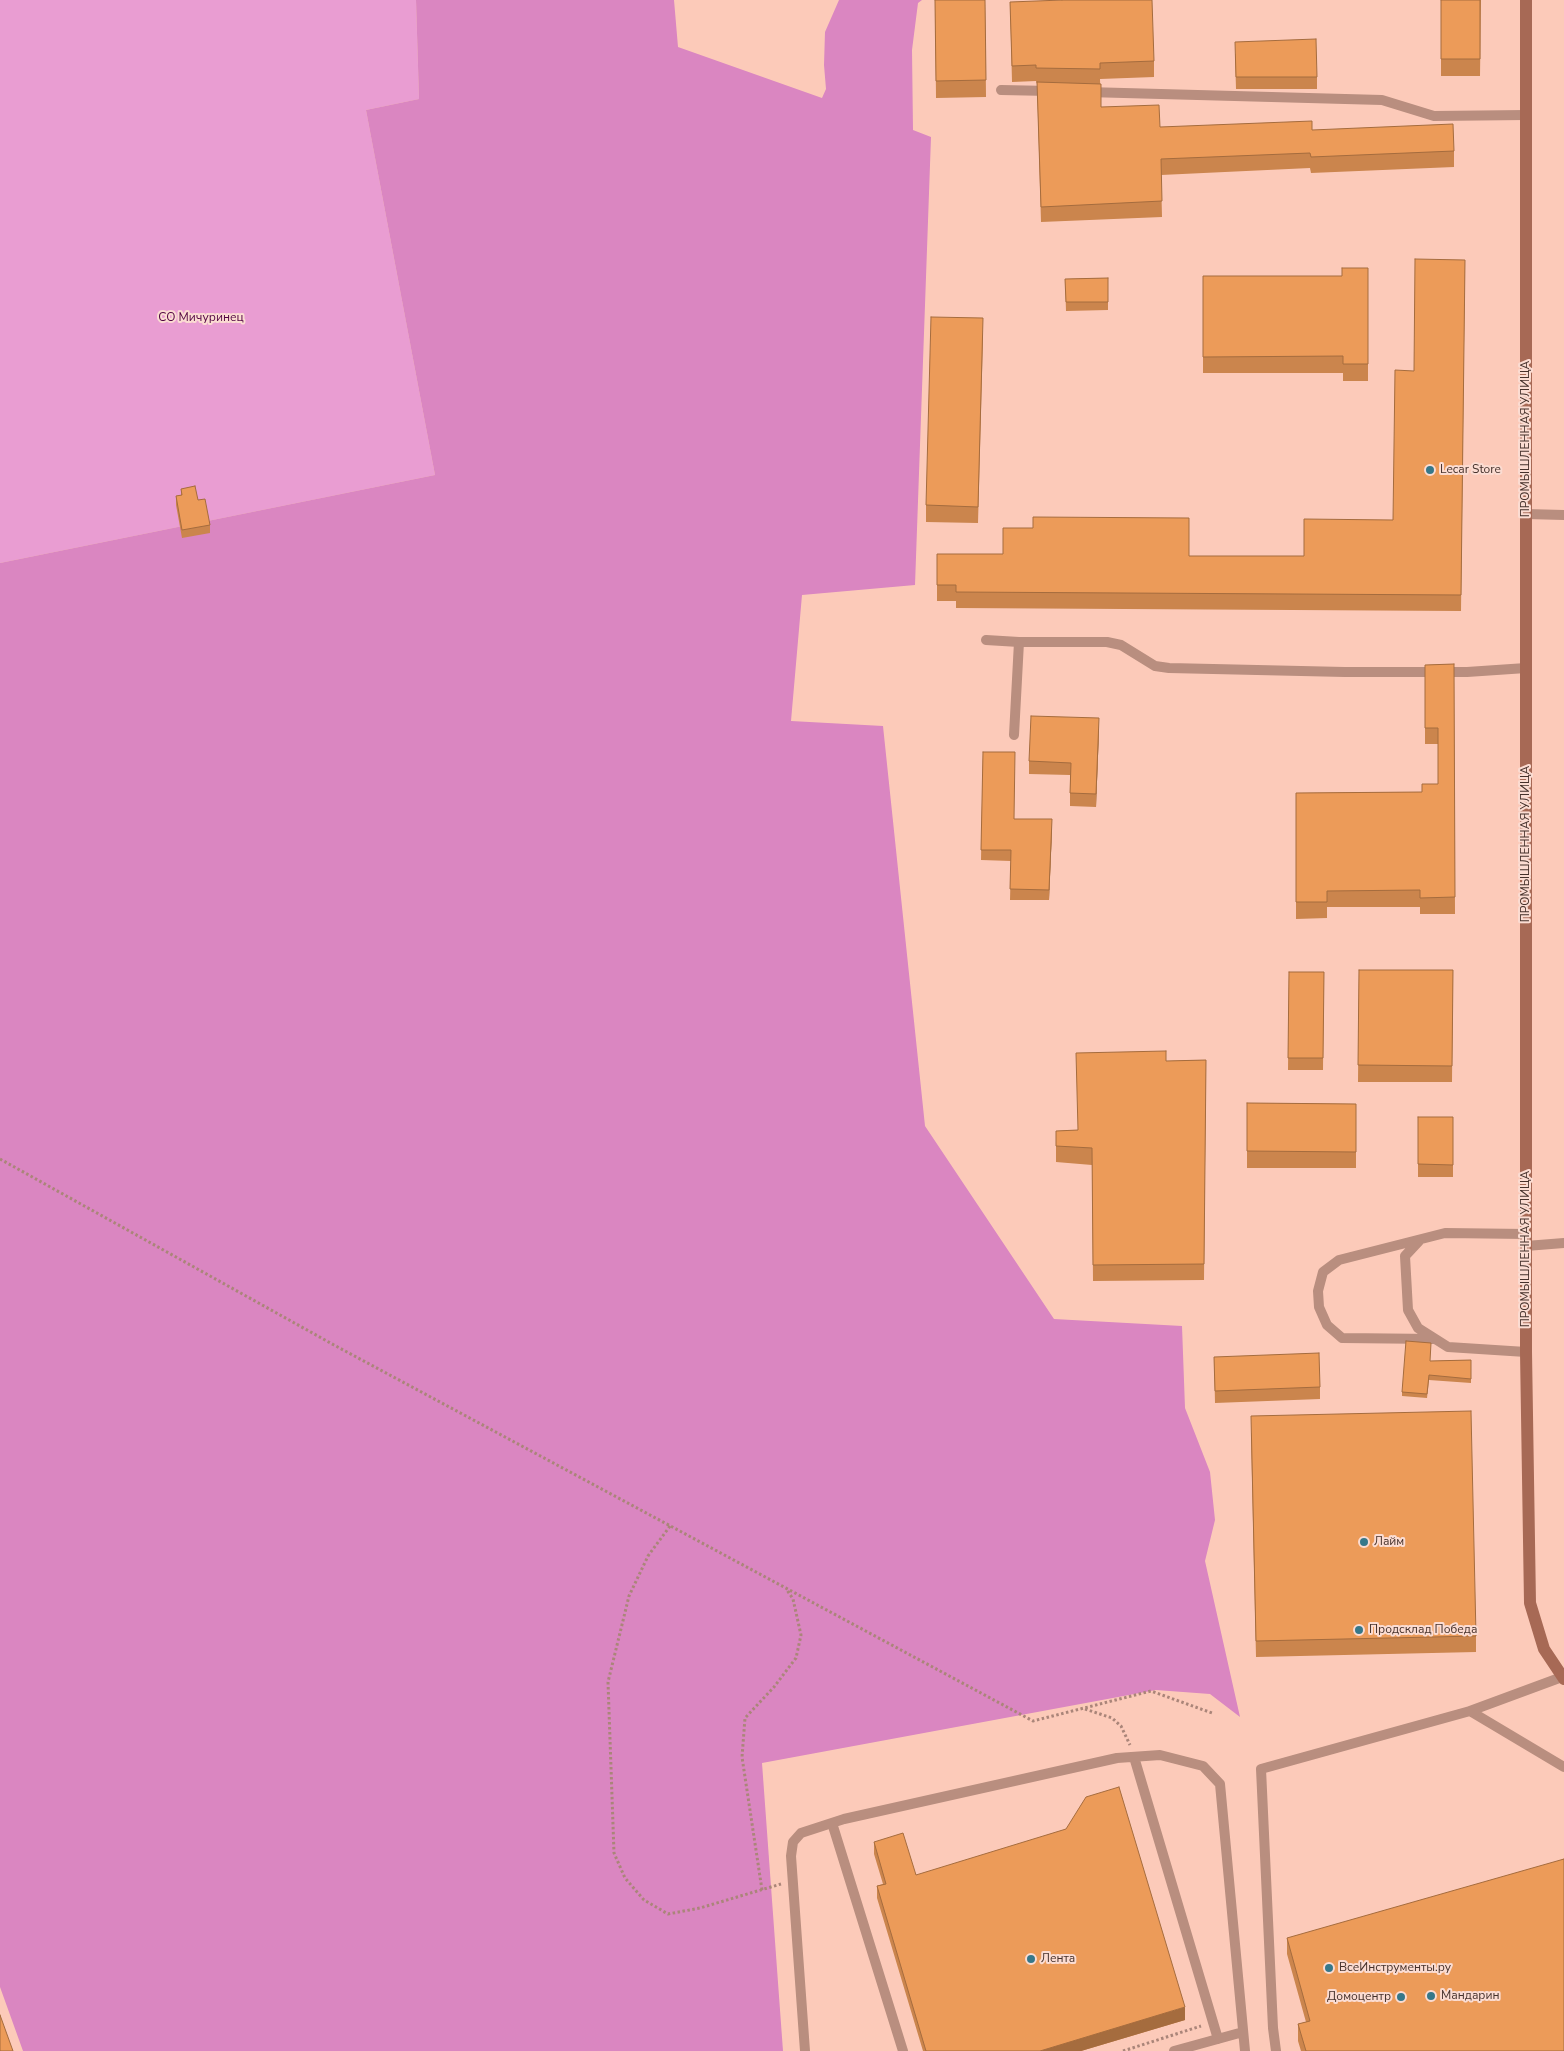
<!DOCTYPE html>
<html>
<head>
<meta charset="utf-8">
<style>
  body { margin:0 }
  canvas { display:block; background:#fccab9 }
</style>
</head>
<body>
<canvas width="1564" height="2051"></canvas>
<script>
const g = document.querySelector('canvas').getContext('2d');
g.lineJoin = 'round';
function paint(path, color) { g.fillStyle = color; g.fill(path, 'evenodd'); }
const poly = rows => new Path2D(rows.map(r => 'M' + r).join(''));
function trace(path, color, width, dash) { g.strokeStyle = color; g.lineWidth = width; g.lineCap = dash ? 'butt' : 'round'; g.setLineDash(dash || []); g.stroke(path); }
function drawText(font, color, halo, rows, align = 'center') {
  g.font = font + ' "Nunito Sans",sans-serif'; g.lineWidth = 4; g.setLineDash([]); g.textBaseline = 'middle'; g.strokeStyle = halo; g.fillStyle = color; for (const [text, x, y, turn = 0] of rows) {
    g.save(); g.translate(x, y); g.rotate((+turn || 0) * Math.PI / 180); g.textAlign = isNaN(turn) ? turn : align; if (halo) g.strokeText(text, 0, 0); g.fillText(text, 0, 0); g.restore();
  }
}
paint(poly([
  [0,0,416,0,419,99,366,110,435,475,0,563]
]), '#e99dd2');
paint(poly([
  [416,0,674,0,678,47,822,98,826,89,824,65,825,32,839,0,922,0,918,3,912,50,913,130,931,137,915,585,802,595,791,721,883,726,925,1126,1054,1319,1182,1326,1185,1408,1210,1472,1215,1520,1205,1561,1240,1717,1210,1694,1156,1690,762,1763,783,2051,23,2051,0,1987,0,563,435,475,366,110,419,99]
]), '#da86c1');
trace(poly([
  [0,1159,334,1345,1033,1721,1151,1691,1212,1713],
  [670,1526,648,1556,629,1596,608,1682,614,1853,625,1878,644,1900,668,1914,700,1908,781,1884],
  [1085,1709,1112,1718,1121,1726,1130,1745],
  [762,1890,742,1757,745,1718,774,1687,796,1658,801,1635,793,1599,787,1590],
  [1123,2051,1201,2026]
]), '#aa8579', 3, [2.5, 2.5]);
trace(poly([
  [1001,90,1050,91],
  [1087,92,1382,100,1434,116,1526,115],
  [1526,514,1564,515],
  [986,640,1019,642,1107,642,1121,645,1155,666,1169,668,1345,672,1467,672,1526,668],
  [1014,735,1019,642],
  [1419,1241,1405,1256,1408,1310,1418,1328,1448,1347,1526,1352],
  [1526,1246,1564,1243],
  [1435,1339,1342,1338,1327,1325,1319,1307,1318,1291,1323,1272,1339,1260,1445,1233,1526,1234],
  [1562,1677,1470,1711,1564,1767],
  [1134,1757,1218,2039],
  [832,1823,903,2051],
  [805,2051,791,1856,793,1842,801,1833,844,1819,1117,1758,1160,1755,1203,1766,1220,1784,1245,2051],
  [1174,2051,1243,2032],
  [1276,2051,1273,2028,1261,1769,1470,1711]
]), '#b98e7f', 10);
trace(poly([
  [1526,0,1526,1352,1530,1603,1544,1649,1564,1679]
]), '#a76955', 12);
paint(poly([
  [935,0,985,0,986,97,936,98],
  [1182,0,1481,0,1480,76,1441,76,1441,0],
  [1010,2,1154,61,1154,77,1100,79,1101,107,1160,127,1312,130,1454,151,1454,167,1311,173,1310,168,1161,175,1162,217,1041,222,1037,84,1036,81,1012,82],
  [1235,54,1317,77,1317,89,1236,89],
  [1465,260,1461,611,956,608,956,601,937,601,937,554,1189,556,1304,556,1393,520,1414,371],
  [1368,268,1368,381,1343,381,1343,373,1203,373,1203,276,1342,276],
  [1108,278,1108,310,1066,311,1065,279],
  [983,335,978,523,926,522,926,505],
  [181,489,198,500,210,525,210,533,182,538,176,505,176,496,181,495],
  [1454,664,1455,914,1420,914,1420,907,1327,907,1327,918,1296,919,1296,793,1422,792,1438,784,1438,744,1425,744,1425,665],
  [1099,730,1096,807,1070,806,1070,775,1029,774,1029,761],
  [983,752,1014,819,1052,829,1049,900,1010,900,1011,861,981,860],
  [1359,970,1453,970,1452,1082,1358,1082],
  [1289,972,1324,972,1323,1070,1288,1070],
  [1206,1060,1204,1280,1093,1281,1092,1165,1056,1162,1056,1131,1078,1130,1166,1061],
  [1247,1103,1356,1104,1356,1168,1247,1168],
  [1418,1117,1453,1117,1453,1177,1418,1177],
  [1214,1357,1320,1387,1320,1399,1215,1403],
  [1471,1360,1471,1383,1429,1380,1427,1398,1402,1396,1402,1392,1430,1361],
  [1251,1433,1476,1636,1476,1652,1256,1657],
  [874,1842,916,1875,1185,2020,1081,2051,923,2051,877,1898,877,1886,883,1884,874,1854],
  [1287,1938,1564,2051,1301,2051,1298,2041,1298,2024,1306,2022,1287,1954]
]), '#cb854d');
paint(poly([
  [1099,718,1099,730,1096,807,1096,794],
  [1052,819,1052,829,1049,900,1049,890],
  [1185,2007,1185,2020,1081,2051,1040,2051]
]), '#a56c3e');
const building = poly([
  [935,0,985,0,986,80,936,81,935,0],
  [1062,0,1152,0,1154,61,1100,63,1100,69,1036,68,1036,65,1012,66,1010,2,1062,0],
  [1441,0,1480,0,1480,59,1441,59,1441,0],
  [1316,39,1317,77,1236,77,1235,42,1316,39],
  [1037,82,1101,84,1101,107,1159,105,1160,127,1312,121,1312,130,1453,124,1454,151,1311,157,1310,153,1161,159,1162,201,1041,207,1037,82],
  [1415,259,1465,260,1461,595,956,592,956,585,937,585,937,554,1003,554,1003,528,1033,528,1033,517,1189,518,1189,556,1304,556,1304,519,1393,520,1395,370,1414,371,1415,259],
  [1342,268,1368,268,1368,364,1343,364,1343,356,1203,357,1203,276,1342,276,1342,268],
  [1108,278,1108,302,1066,302,1065,279,1108,278],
  [931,317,983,318,978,507,926,505,931,317],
  [195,486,198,500,205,499,210,525,182,530,176,496,182,495,181,489,195,486],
  [1454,664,1455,897,1420,898,1420,890,1327,891,1327,902,1296,902,1296,793,1422,792,1422,784,1438,784,1438,728,1425,728,1425,665,1454,664],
  [1031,716,1099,718,1096,794,1070,793,1071,763,1029,761,1031,716],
  [983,752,1015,752,1014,819,1052,819,1049,890,1010,889,1011,850,981,850,983,752],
  [1359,970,1453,970,1452,1066,1358,1065,1359,970],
  [1289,972,1324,972,1323,1058,1288,1058,1289,972],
  [1166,1051,1166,1061,1206,1060,1204,1264,1093,1265,1092,1148,1056,1146,1056,1131,1078,1130,1076,1053,1166,1051],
  [1247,1103,1356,1104,1356,1152,1247,1151,1247,1103],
  [1418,1117,1453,1117,1453,1165,1418,1164,1418,1117],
  [1406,1341,1431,1343,1430,1361,1471,1360,1471,1379,1429,1375,1427,1394,1402,1392,1406,1341],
  [1319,1353,1320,1387,1215,1391,1214,1357,1319,1353],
  [1471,1411,1476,1636,1256,1641,1251,1416,1471,1411],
  [1119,1787,1185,2007,1040,2051,926,2051,877,1886,886,1884,874,1842,903,1833,916,1875,1066,1829,1086,1797,1119,1787],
  [1564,1859,1564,2051,1306,2051,1298,2024,1310,2021,1287,1938,1564,1859],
  [0,2015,13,2051,0,2051,0,2015]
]);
paint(building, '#ec9b59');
trace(building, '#a56c3e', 1);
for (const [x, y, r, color] of [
  [1430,470,5,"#36788a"],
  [1364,1542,5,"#36788a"],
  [1359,1630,5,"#36788a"],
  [1031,1959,5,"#36788a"],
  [1329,1968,5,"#36788a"],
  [1431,1996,5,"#36788a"],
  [1401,1997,5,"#36788a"]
]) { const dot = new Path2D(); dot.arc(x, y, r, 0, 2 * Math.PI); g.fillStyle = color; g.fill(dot); trace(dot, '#fbdcd2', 2); }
drawText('12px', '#510341', '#fbdcd2', [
  ["СО Мичуринец",201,318]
]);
drawText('12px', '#45312b', '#fbdcd2', [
  ["ПРОМЫШЛЕННАЯ УЛИЦА",1526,439,-90],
  ["ПРОМЫШЛЕННАЯ УЛИЦА",1526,844,-90],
  ["ПРОМЫШЛЕННАЯ УЛИЦА",1526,1249,-90]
]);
drawText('12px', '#45312b', '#fbdcd2', [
  ["Lecar Store",1440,470],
  ["Лайм",1374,1542],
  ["Продсклад Победа",1369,1630],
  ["Лента",1041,1959],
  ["ВсеИнструменты.ру",1339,1968],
  ["Мандарин",1441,1996],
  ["Домоцентр",1391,1997,"right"]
], 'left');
</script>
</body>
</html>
